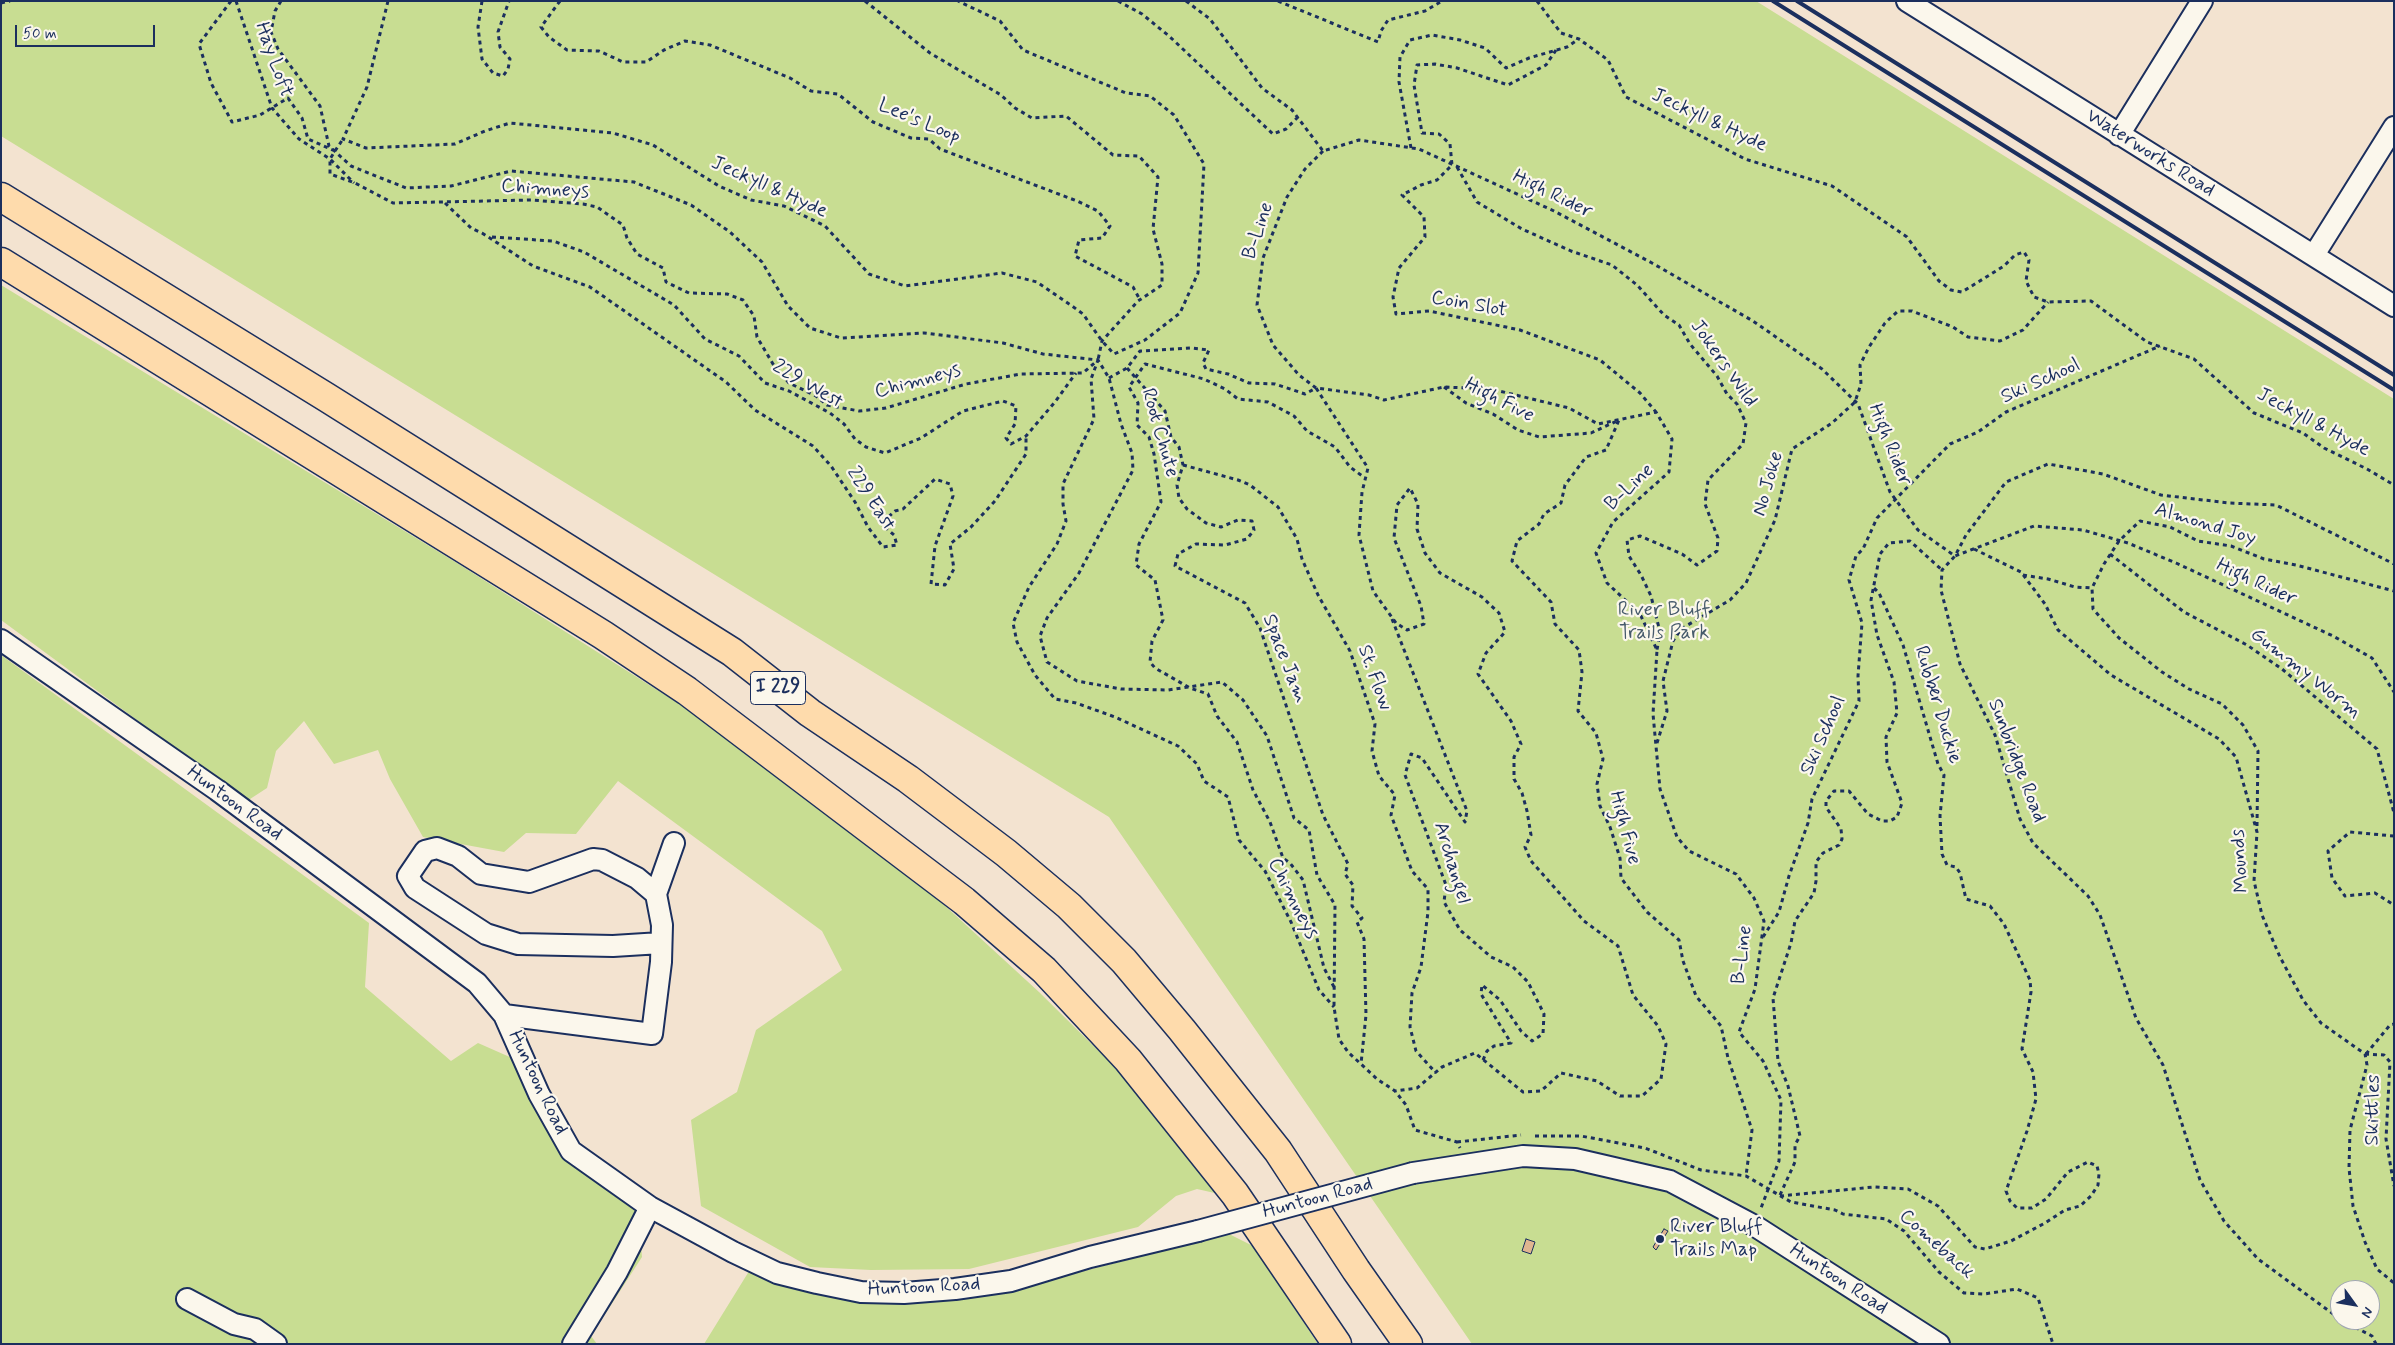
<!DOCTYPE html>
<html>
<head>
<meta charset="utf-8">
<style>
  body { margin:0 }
  #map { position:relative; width:2395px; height:1345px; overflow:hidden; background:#f3e3d0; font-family:Mynerve,sans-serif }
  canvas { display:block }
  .frame { position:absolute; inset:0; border:2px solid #1b2f5e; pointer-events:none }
  .north { position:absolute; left:2330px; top:1280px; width:50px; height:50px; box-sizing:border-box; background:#fbf7ec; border:1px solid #a1a7b3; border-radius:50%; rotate:122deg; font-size:14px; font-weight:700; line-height:20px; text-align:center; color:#1b2f5e }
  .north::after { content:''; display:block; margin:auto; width:18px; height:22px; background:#1b2f5e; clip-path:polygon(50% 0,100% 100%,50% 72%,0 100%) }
  .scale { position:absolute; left:15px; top:25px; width:140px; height:22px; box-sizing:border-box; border:2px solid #1b2f5e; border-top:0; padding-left:6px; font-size:15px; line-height:18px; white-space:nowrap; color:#1b2f5e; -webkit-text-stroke:4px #fbf7ec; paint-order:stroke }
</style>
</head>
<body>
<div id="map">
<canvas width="2395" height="1345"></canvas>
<div class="frame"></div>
<div class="north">N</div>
<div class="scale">50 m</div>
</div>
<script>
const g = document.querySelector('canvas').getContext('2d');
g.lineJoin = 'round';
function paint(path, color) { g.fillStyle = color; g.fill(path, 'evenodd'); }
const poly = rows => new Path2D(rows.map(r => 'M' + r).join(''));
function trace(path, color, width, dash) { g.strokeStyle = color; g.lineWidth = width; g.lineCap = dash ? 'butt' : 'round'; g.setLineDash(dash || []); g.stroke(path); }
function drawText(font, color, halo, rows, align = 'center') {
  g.font = font + ' Mynerve,sans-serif'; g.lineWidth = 4.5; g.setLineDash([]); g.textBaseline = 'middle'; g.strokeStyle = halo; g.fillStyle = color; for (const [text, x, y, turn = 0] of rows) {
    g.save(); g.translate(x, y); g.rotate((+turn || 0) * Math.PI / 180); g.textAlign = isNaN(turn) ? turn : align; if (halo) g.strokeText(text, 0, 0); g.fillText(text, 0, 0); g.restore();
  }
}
paint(poly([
  [1,1,1756,1,2394,399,2394,1344,1472,1344,1109,817,1,136],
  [2340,1290,2370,1290,2370,1320,2340,1320],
  [1,285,457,563,706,721,893,858,1039,992,1132,1084,1219,1194,1197,1189,1176,1196,1138,1227,969,1269,871,1270,810,1267,701,1206,691,1120,737,1092,756,1030,842,970,822,931,618,781,576,834,526,833,504,852,423,837,390,779,378,750,334,764,304,721,276,751,267,788,247,801,1,620],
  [1,655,369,923,365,987,451,1061,478,1043,512,1058,579,1148,637,1200,642,1257,591,1336,597,1344,1,1344],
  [1229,1234,1253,1246,1318,1344,704,1344,751,1268,805,1291,879,1301,1017,1288]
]), '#c8dd92');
const building = poly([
  [1664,1229,1668,1231,1656,1250,1653,1247,1664,1229],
  [1526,1239,1535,1242,1531,1254,1522,1251,1526,1239]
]);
paint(building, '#e0b590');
trace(building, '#1b2f5e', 1);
const minor = poly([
  [1907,1,2394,306],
  [2119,135,2202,1],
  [2314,255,2394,127],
  [1,640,217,790,477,983,504,1015,539,1094,571,1151,650,1207,733,1252,777,1273,817,1283,861,1292,904,1293,955,1289,1011,1281,1090,1257,1198,1231],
  [656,894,637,878,602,860,593,859,529,882,481,874,458,856,437,848,425,851,408,876,415,888,486,934,518,944,613,946,661,943],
  [504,1015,652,1034,661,962,662,925,656,894,674,843],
  [1413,1173,1523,1156,1575,1159,1670,1181,1755,1226,1939,1344],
  [187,1299,234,1324,255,1329,276,1344],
  [573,1344,617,1272,650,1207]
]);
const highway = poly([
  [1,197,326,397,732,652,810,713,908,779,1006,853,1069,906,1124,961,1182,1030,1278,1151,1356,1270,1408,1344],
  [1,262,603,635,687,691,964,901,1044,970,1128,1060,1235,1194,1337,1344]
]);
trace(minor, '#1b2f5e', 24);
trace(highway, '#1b2f5e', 31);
trace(poly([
  [231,1,199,44,211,83,232,122,260,115,288,98,302,118,308,139,335,151,330,159,330,174,355,183,393,203,531,200,583,204,597,207,623,225,627,238,637,254,663,268,666,282,689,293,727,294,743,300,754,316,757,337,773,364,789,383,816,396,827,405,859,411,886,408,966,384,1021,374,1083,373,1098,360,1091,379,1094,419,1063,484,1063,504,1066,521,1057,544,1029,587,1013,623,1017,642,1035,675,1055,699,1076,703,1115,717,1178,746,1197,764,1204,781,1228,797,1239,840,1265,871,1291,922,1319,990,1334,1007],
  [236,1,272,108,299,139,330,159,354,183],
  [281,1,275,11,271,32,278,49,320,106,329,146,351,166,406,188,451,186,511,171,634,182,691,205,730,232,762,262,788,306,810,328,841,338,924,333,1003,343,1043,354,1098,360,1109,378,1121,424,1132,453,1133,470,1079,573,1047,618,1040,636,1047,662,1077,681,1121,689,1168,690,1222,682,1243,700,1267,736,1294,818,1309,830,1317,875,1335,905,1334,1007,1339,1039,1348,1052,1377,1079,1395,1091,1406,1105,1415,1130,1457,1142,1460,1148],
  [388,1,367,87,343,139,366,148,455,144,485,131,510,123,613,133,653,145,719,186,751,200,784,206,825,226,869,274,905,286,1002,273,1037,282,1072,306,1083,314,1102,341,1114,354,1145,340,1180,313,1198,273,1204,164,1174,115,1150,96,1126,93,1023,50,1000,21,958,1],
  [482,1,478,27,482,59,493,73,503,76,508,69,510,59,500,47,498,32,509,1],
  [560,1,541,27,549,37,567,50,599,51,623,62,646,62,664,50,685,41,710,45,790,78,811,91,838,94,873,122,911,138,929,139,940,149,1077,201,1098,211,1110,226,1102,238,1079,240,1075,256,1133,287,1140,300],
  [865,1,930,53,1001,95,1015,108,1032,118,1066,116,1113,155,1139,156,1158,177,1153,229,1162,264,1162,285,1138,301,1102,341,1098,360],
  [1118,1,1142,14,1169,36,1273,134,1286,129,1298,117],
  [1186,1,1210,19,1262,88,1292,110,1323,151,1359,140,1419,149,1554,211,1652,263,1753,321,1822,369,1858,404,1890,492,1918,530,1955,556,2034,526,2083,530,2128,543,2176,563,2333,636,2372,658,2394,692],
  [1278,1,1378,42,1381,31,1388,20,1425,11,1442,1],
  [1537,1,1561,33,1579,39,1608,60,1626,97,1745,159,1832,186,1907,237,1939,281,1951,290,1962,292,2004,266,2015,255,2024,252,2029,260,2026,281,2034,297,2048,302,2091,301,2147,342,2194,359,2254,413,2303,433,2324,448,2367,469,2394,485],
  [1,3,10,1],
  [1556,50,1546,65,1508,85,1457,68,1435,64,1417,65,1414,85,1422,133,1439,134,1450,144,1452,165,1437,180,1421,185,1402,195,1424,217,1425,237,1399,268,1393,297,1396,314,1429,311,1520,330,1600,360,1640,393,1656,412],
  [1411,148,1399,82,1400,57,1410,40,1432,35,1460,40,1485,48,1506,68,1529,58,1567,47,1579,39],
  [335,151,343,139],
  [1323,151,1305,169,1287,197,1263,258,1257,305,1273,345,1299,375,1316,388,1369,395,1384,400,1444,387,1491,389,1569,408,1598,424,1656,412,1672,439,1669,472,1613,522,1596,553,1607,583,1640,614,1657,650,1653,714,1660,789,1677,837,1689,851,1736,874,1754,898,1764,921,1755,989,1739,1032,1763,1061,1781,1100,1779,1161,1761,1208],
  [1457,167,1477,202,1522,229,1571,251,1612,265,1637,285,1664,315,1679,325,1690,344,1717,376,1727,394,1737,404,1746,423,1743,444,1708,480,1705,504,1718,538,1717,551,1697,565,1682,554,1640,536,1627,540,1629,556,1641,575,1651,596,1660,632,1657,650],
  [445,203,471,228,484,234],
  [482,233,533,266,590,287,726,382,755,410,813,446,831,466,855,502,868,527,883,547,897,545,894,535,885,527,885,520,895,511,903,509,935,479,950,484,953,496,935,546,931,584,945,585,954,569,950,544,971,527,995,501,1026,454,1026,436],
  [492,237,553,241,584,252,674,305,705,339,739,356,765,383,789,391,830,413,844,424,855,439,866,447,885,453,921,438,963,411,1003,401,1016,406,1015,424,1006,438,1011,444,1026,436,1055,402,1076,373],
  [1127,368,1165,411,1171,437,1179,447,1183,465,1177,485,1179,498,1187,509,1206,523,1221,527,1238,520,1252,521,1254,530,1247,539,1225,545,1196,544,1178,554,1175,566,1245,603,1260,628,1323,815,1348,864,1345,874,1353,885,1352,906,1362,918,1357,922,1364,939,1366,1015,1361,1064],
  [1109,378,1127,368,1140,351,1192,348,1209,350,1203,363,1206,369,1228,374,1249,383,1275,384,1305,394,1316,388,1368,468,1362,492,1359,535,1373,591,1396,623,1407,630,1424,624,1421,606,1394,538,1397,505,1410,488,1418,504,1417,529,1425,553,1440,573,1482,597,1499,613,1505,632,1486,653,1478,674,1511,721,1521,744,1514,757,1514,779,1522,793,1527,811,1531,835,1525,847,1531,861,1584,921,1618,946,1633,995,1658,1026,1666,1044,1661,1079,1642,1096,1620,1096,1597,1081,1561,1073,1541,1091,1523,1092,1475,1053,1442,1067,1417,1088,1395,1091],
  [1444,387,1466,403,1493,414,1518,430,1539,437,1591,433,1619,420,1606,450,1586,457,1565,485,1561,503,1544,514,1539,524,1517,541,1512,561,1551,602,1555,624,1579,650,1582,672,1578,711,1596,733,1603,759,1597,784,1600,806,1610,827,1620,858,1621,878,1647,912,1679,940,1683,961,1696,996,1721,1026,1728,1058,1752,1130,1746,1176],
  [1183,465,1238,480,1250,485,1278,507,1297,539,1302,559,1318,595,1350,651,1375,724,1372,751,1379,776,1395,795,1391,815,1412,871,1428,889,1428,912,1421,967,1412,993,1410,1027,1416,1051,1436,1073],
  [1974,549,2021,572,2045,604,2058,630,2111,675,2219,739,2236,757,2257,832,2254,881,2262,915,2280,957,2303,1000,2321,1023,2365,1054,2367,1065,2350,1130,2349,1168,2353,1206,2365,1242,2377,1269,2394,1283],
  [2110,554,2184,612,2247,645,2282,669,2377,749,2394,813],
  [2023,575,2048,579,2075,587,2092,588],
  [1392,619,1467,811,1465,822,1422,758,1411,754,1405,775,1446,885,1444,902,1460,930,1491,957,1513,967,1528,982,1544,1014,1543,1034,1532,1041,1521,1031,1500,1000,1482,985,1481,994,1511,1043,1494,1046,1487,1051,1483,1060],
  [1657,743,1667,711,1663,681,1673,641,1681,629,1730,600,1746,583,1775,520,1792,449,1832,423,1855,402,1861,384,1860,365,1869,347,1885,323,1898,311,1912,311,1953,327,1968,337,2000,341,2023,330,2048,302],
  [2257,826,2258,751,2243,725,2222,704,2189,689,2162,672,2119,638,2093,609,2092,588,2104,564,2119,541,2140,521,2170,527,2198,541,2231,546,2264,559,2296,565,2394,591],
  [2394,836,2350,832,2328,851,2332,878,2345,896,2375,893,2394,905],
  [1763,937,1779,912,1789,876,1808,823,1812,799,1859,701,1858,676,1862,623,1849,580,1856,556,1863,549,1877,518,1950,444,1978,432,2006,412,2160,346],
  [1334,987,1324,968,1303,880,1290,863,1283,858,1270,822,1253,790,1237,742,1217,716,1208,694,1190,688,1155,668,1150,662,1152,641,1163,620,1155,580,1136,565,1139,544,1161,502,1154,454,1149,437,1137,425,1138,403,1129,387,1145,364,1204,379,1225,389,1238,399,1268,402,1294,416,1307,431,1335,447,1350,467,1365,478],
  [2365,1054,2384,1055,2390,1062,2386,1139,2394,1186],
  [2366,1054,2390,1025,2394,1024],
  [1535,1136,1581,1136,1645,1148,1701,1170,1746,1176,1791,1202,1835,1210,1843,1214,1886,1219,1904,1231,1939,1272,1964,1293,1984,1294,2017,1289,2038,1298,2053,1344],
  [1457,1142,1521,1135],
  [1780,1195,1795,1162,1795,1145,1800,1136,1788,1086,1778,1061,1773,998,1791,943,1795,921,1814,893,1816,881,1816,862,1823,853,1839,845,1842,839,1841,829,1826,807,1826,801,1834,791,1849,791,1868,814,1882,821,1890,821,1897,817,1902,803,1887,762,1886,737,1897,713,1894,682,1877,635,1871,600,1880,554,1889,543,1910,541,1942,570],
  [1780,1196,1874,1187,1908,1189,1938,1206,1975,1247,1985,1249,2011,1241,2045,1223,2065,1210,2080,1206,2091,1196,2098,1185,2099,1174,2097,1166,2088,1162,2068,1172,2046,1199,2032,1208,2017,1208,2010,1201,2006,1191,2027,1131,2036,1099,2033,1072,2022,1049,2031,992,2030,980,2004,924,1990,906,1966,899,1960,873,1956,867,1947,865,1942,854,1940,816,1944,775,1938,764,1903,645,1879,593,1873,587],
  [2340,1319,2258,1259,2224,1221,2200,1180,2163,1065,2136,1018,2100,915,2088,896,2033,843,2020,819,1995,735,1960,664,1941,590,1942,570,1955,556,1966,535,2006,482,2048,464,2103,474,2161,495,2229,503,2276,505,2394,564],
  [2341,1320,2372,1336,2376,1344]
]), '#1b2f5e', 3, [4, 4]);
trace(minor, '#fbf7ec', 20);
trace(highway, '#fedbac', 28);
trace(poly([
  [1773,1,2394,390],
  [1797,1,2394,375]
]), '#1b2f5e', 4);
const minorBridge = poly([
  [1198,1231,1413,1173]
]);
trace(minorBridge, '#1b2f5e', 24, []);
trace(minorBridge, '#fbf7ec', 20);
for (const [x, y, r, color] of [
  [1660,1239,5,"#1b2f5e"]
]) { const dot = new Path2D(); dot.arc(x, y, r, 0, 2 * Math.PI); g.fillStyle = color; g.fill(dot); trace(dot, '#fbf7ec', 2); }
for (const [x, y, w] of [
  [778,688,55]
]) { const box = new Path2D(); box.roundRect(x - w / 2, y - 16.5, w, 33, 4); g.fillStyle = '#fbf7ec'; g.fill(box); trace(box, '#1b2f5e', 1); }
drawText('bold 19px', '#1b2f5e', null, [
  ["I 229",778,688]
]);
drawText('20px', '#1b2f5e', '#fbf7ec', [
  ["Hay Loft",273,60,70],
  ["Jeckyll & Hyde",1709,121,25],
  ["Lee's Loop",919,122,23],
  ["Waterworks Road",2150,154,32],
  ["Jeckyll & Hyde",769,188,24],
  ["Chimneys",545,190,4],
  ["High Rider",1552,195,26],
  ["B-Line",1259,231,-71],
  ["Coin Slot",1469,305,10],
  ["Jokers Wild",1723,364,55],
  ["Chimneys",918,382,-15],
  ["Ski School",2041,382,-24],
  ["229 West",807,385,30],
  ["High Five",1499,401,27],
  ["Jeckyll & Hyde",2313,423,28],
  ["Root Chute",1159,433,74],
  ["High Rider",1889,445,68],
  ["No Joke",1769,484,-74],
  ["B-Line",1630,488,-43],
  ["229 East",870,499,57],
  ["Almond Joy",2205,525,17],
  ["High Rider",2256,583,25],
  ["Space Jam",1284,659,69],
  ["Gummy Worm",2305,674,38],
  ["St. Flow",1374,678,70],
  ["Rubber Duckie",1937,705,73],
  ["Ski School",1824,736,-66],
  ["Sunbridge Road",2016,761,69],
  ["Huntoon Road",234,804,36],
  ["High Five",1624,828,75],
  ["Mounds",2241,861,-94],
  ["Archangel",1451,863,73],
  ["Chimneys",1292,899,63],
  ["B-Line",1743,955,-83],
  ["Huntoon Road",537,1083,64],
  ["Skittles",2374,1110,-89],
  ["Huntoon Road",1318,1199,-15],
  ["Comeback",1936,1245,42],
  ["Huntoon Road",1838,1280,33],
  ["Huntoon Road",924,1288,-3]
]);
drawText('20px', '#465a6b', '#fbf7ec', [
  ["River Bluff",1664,611],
  ["Trails Park",1664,634]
]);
drawText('20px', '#1b2f5e', '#fbf7ec', [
  ["River Bluff",1670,1228],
  ["Trails Map",1670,1251]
], 'left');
</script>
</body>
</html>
